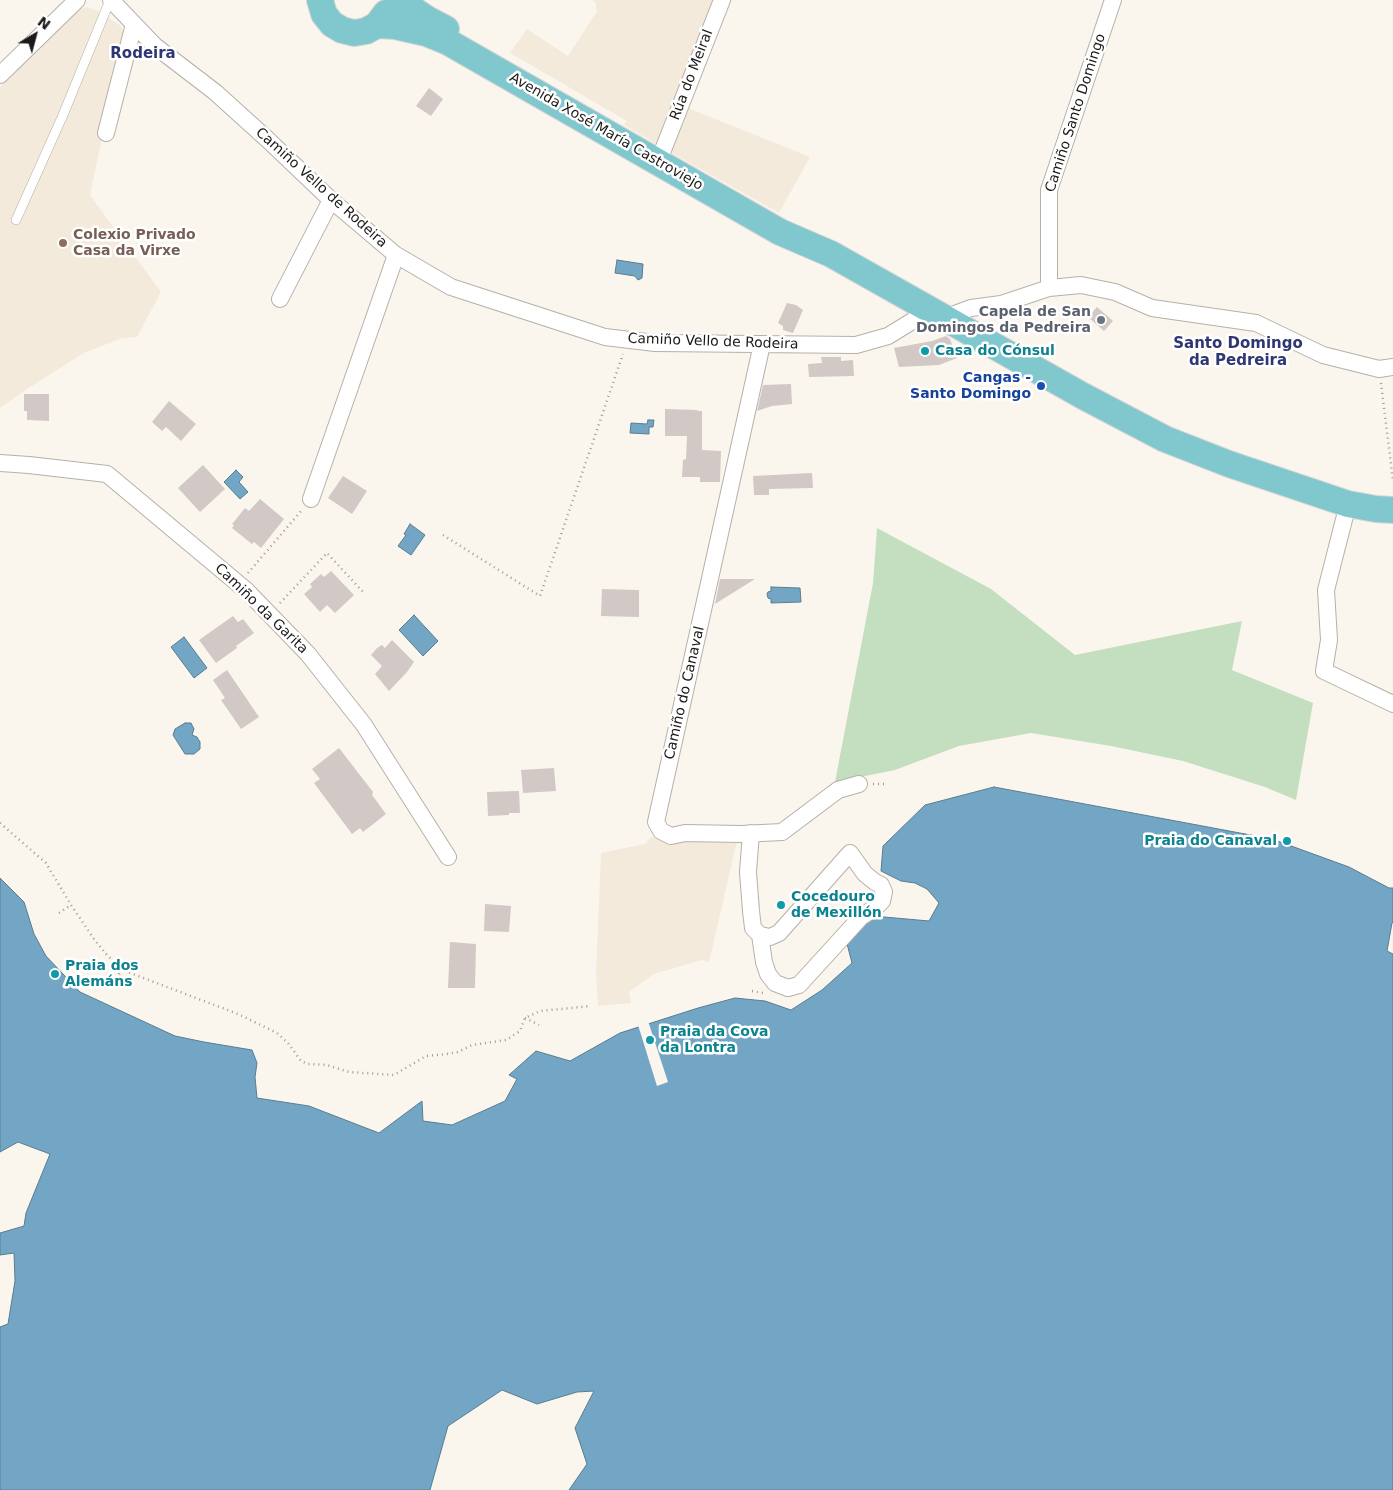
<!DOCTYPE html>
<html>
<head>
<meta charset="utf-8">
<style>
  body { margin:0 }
  #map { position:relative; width:1393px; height:1490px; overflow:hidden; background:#fbf6ed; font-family:"DejaVu Sans",sans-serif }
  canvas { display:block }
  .north { position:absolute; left:10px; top:10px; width:50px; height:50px; -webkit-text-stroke:4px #fff; paint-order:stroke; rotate:37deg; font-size:14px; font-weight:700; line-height:20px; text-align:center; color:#1c1a18 }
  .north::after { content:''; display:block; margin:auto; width:18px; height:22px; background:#1c1a18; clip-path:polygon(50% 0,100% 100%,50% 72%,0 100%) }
</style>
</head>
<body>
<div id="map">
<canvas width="1393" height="1490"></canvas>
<div class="north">N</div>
</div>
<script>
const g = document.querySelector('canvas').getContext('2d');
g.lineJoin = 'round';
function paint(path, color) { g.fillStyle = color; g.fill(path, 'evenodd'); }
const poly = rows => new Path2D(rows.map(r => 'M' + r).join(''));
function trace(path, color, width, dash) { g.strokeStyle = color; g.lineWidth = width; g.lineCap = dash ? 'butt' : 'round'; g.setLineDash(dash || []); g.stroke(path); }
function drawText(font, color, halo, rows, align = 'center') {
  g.font = font + ' "DejaVu Sans",sans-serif'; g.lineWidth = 5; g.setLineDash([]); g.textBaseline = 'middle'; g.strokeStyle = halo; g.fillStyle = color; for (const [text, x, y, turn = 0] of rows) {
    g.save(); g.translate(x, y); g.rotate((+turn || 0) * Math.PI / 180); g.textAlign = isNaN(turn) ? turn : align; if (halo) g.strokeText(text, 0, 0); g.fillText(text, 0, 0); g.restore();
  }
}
paint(poly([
  [592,0,714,0,658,145,624,125,627,121,510,53,527,29,568,56,597,11,595,2],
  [87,7,96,10,121,26,124,33,90,195,161,292,137,337,122,338,84,353,27,389,0,408,0,87,78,10],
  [685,107,810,157,779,213,670,152],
  [651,837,738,837,709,962,702,960,654,974,629,992,631,1003,598,1006,596,972,601,853,645,844]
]), '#f3eadb');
paint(poly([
  [877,528,991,589,1075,655,1242,621,1232,670,1313,703,1296,800,1265,787,1183,761,1111,746,1031,733,959,746,895,770,835,782,873,583]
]), '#c4dec0');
const water = poly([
  [617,260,643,264,642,278,638,280,635,276,615,273,617,260],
  [648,420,654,420,653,427,649,427,649,434,630,433,631,423,647,424,648,420],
  [236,470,243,477,239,482,248,492,240,499,224,482,236,470],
  [410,524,425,535,411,555,398,546,406,535,404,534,410,524],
  [771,587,800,588,801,602,771,603,771,599,768,598,767,594,768,592,771,591,771,587],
  [414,615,438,641,423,656,399,630,414,615],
  [184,637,207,668,194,678,171,647,184,637],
  [185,723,191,723,194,729,192,735,197,737,200,742,200,749,194,754,185,754,173,735,175,729,185,723],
  [994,787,1272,839,1349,867,1389,888,1393,888,1393,922,1392,923,1387,951,1393,954,1393,1490,569,1490,587,1464,575,1428,594,1391,577,1392,537,1404,502,1390,448,1426,430,1490,0,1490,0,1327,8,1324,15,1281,14,1253,0,1255,0,1233,24,1226,26,1213,50,1154,18,1142,0,1152,0,878,24,902,34,934,46,956,80,992,175,1036,204,1042,252,1050,257,1063,255,1077,257,1098,309,1106,379,1133,422,1101,423,1121,452,1125,505,1101,517,1079,509,1075,536,1051,570,1061,620,1033,698,1008,735,998,765,1001,791,1010,822,990,852,963,845,936,873,916,929,921,939,903,927,889,915,883,901,881,881,871,883,846,925,805,994,787]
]);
paint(water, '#73a6c4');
trace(water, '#597c90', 1);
paint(poly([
  [648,1021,668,1082,657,1086,638,1025]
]), '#fbf6ed');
paint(poly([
  [429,88,443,99,431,116,416,106],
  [787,303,796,305,803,310,793,333,783,330,783,326,778,323],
  [1097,307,1113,321,1104,331,1088,317],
  [946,336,950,339,957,358,939,365,899,367,894,348,932,341],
  [821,357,841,357,841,361,853,360,854,376,809,377,808,364,822,363],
  [791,384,792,404,772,406,757,411,763,385],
  [24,394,49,394,49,421,27,420,27,411,24,411],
  [169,401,196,424,181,441,166,427,162,431,152,422],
  [665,409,697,410,698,411,702,411,702,450,721,451,720,482,700,482,700,477,682,477,683,460,686,459,687,436,665,436],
  [203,465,225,489,200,512,178,488],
  [812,473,813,488,769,489,769,495,754,495,753,476],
  [343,476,367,491,352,514,328,498],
  [260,499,284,519,261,548,254,542,252,544,232,528,234,525,232,524,245,508,249,511],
  [331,571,354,595,335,613,327,605,320,612,304,594,312,587,310,584,321,574,324,577],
  [720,579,755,579,715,604],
  [602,589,639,590,639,617,601,616],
  [233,616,238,622,243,619,254,633,236,646,237,648,216,663,199,640],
  [392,640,414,662,407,672,389,691,375,674,382,666,371,655,377,648,382,645,385,648],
  [227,670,259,717,241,729,221,700,225,698,213,680],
  [339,748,373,792,372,795,386,814,363,832,360,828,352,834,314,783,320,779,312,769],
  [554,768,556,791,523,793,521,770],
  [519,791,520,813,509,813,509,815,488,816,487,792],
  [485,904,511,906,509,932,484,931],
  [450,942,476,944,475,988,448,988]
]), '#d2c8c5');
const service = poly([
  [16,220,63,115,110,0]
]);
const minor = poly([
  [111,0,155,46,215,92,267,139,331,200,396,255,451,287,605,337,655,343,856,345,888,336,914,320,944,318,971,308,1001,304,1049,288,1081,285,1115,292,1152,308,1256,323,1323,355,1379,369,1393,367],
  [0,75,77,0],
  [106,133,134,24],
  [663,150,722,0],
  [1049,288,1049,190,1113,0],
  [280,299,331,200],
  [762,344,656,822,661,831,671,836,685,833,741,834,782,832,838,790,859,784],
  [0,463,29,465,107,474,247,591,308,654,364,725,448,857],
  [311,499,396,255],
  [1348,504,1326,590,1329,640,1324,671,1393,704],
  [751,833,748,872,751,911,753,928,760,935,770,937,779,933,850,853,865,874,875,882,881,885,884,892,882,901,876,907,861,917,799,985,788,988,775,983,768,974,764,962,760,935]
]);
const primary = poly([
  [320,0,324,14,332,24,342,30,354,33,366,31,377,25,386,13],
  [399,0,427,19,446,29],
  [377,25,395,26,426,33,448,42,780,232,831,254,1083,396,1165,439,1229,464,1348,504,1376,509,1393,510]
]);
trace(service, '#b5b0a9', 10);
trace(minor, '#b5b0a9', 18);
trace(primary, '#d6d6d5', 28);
trace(poly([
  [1381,383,1393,481],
  [443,535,540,596,623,354],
  [248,573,302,510],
  [280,603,327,553,364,593],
  [873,784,885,784],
  [0,823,46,863,71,905,94,939,107,955,125,971,238,1014,277,1033,288,1043,301,1061,308,1064,327,1065,349,1072,394,1075,426,1056,447,1054,458,1052,472,1045,506,1040,520,1031,525,1018,540,1011,591,1006],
  [59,913,71,905],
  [114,983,127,960],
  [752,991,763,993],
  [525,1018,539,1025]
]), '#9e9a94', 2.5, [1, 4]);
trace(service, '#fff', 9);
trace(minor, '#fff', 16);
trace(primary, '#81c7ce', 26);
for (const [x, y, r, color] of [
  [63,243,5,"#8d6e63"],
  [1101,320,5,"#6b7280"],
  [925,351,5,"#0f9aa8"],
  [1041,386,5,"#1a4fb4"],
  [1287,841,5,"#0f9aa8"],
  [781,905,5,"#0f9aa8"],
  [55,974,5,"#0f9aa8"],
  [650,1040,5,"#0f9aa8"]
]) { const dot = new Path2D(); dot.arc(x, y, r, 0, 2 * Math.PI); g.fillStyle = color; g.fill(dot); trace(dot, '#fff', 2); }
drawText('14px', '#1c1a18', '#fff', [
  ["Rúa do Meiral",692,75,-69],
  ["Camiño Santo Domingo",1076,113,-72],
  ["Avenida Xosé María Castroviejo",606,132,30],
  ["Camiño Vello de Rodeira",321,188,42],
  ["Camiño Vello de Rodeira",713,342,2],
  ["Camiño da Garita",261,609,44],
  ["Camiño do Canaval",685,693,-77]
]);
drawText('bold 14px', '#785e54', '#fff', [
  ["Colexio Privado",73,235],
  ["Casa da Virxe",73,251]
], 'left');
drawText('bold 14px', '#5b616d', '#fff', [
  ["Capela de San",1091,312],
  ["Domingos da Pedreira",1091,328]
], 'right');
drawText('bold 14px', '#0d838f', '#fff', [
  ["Casa do Cónsul",935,351],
  ["Praia do Canaval",1277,841,"right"],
  ["Cocedouro",791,897],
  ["de Mexillón",791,913],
  ["Praia dos",65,966],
  ["Alemáns",65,982],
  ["Praia da Cova",660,1032],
  ["da Lontra",660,1048]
], 'left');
drawText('bold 14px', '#164399', '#fff', [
  ["Cangas -",1031,378],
  ["Santo Domingo",1031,394]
], 'right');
drawText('bold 15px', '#2e3772', '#fff', [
  ["Rodeira",143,54],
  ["Santo Domingo",1238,344],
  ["da Pedreira",1238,361]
]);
</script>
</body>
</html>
